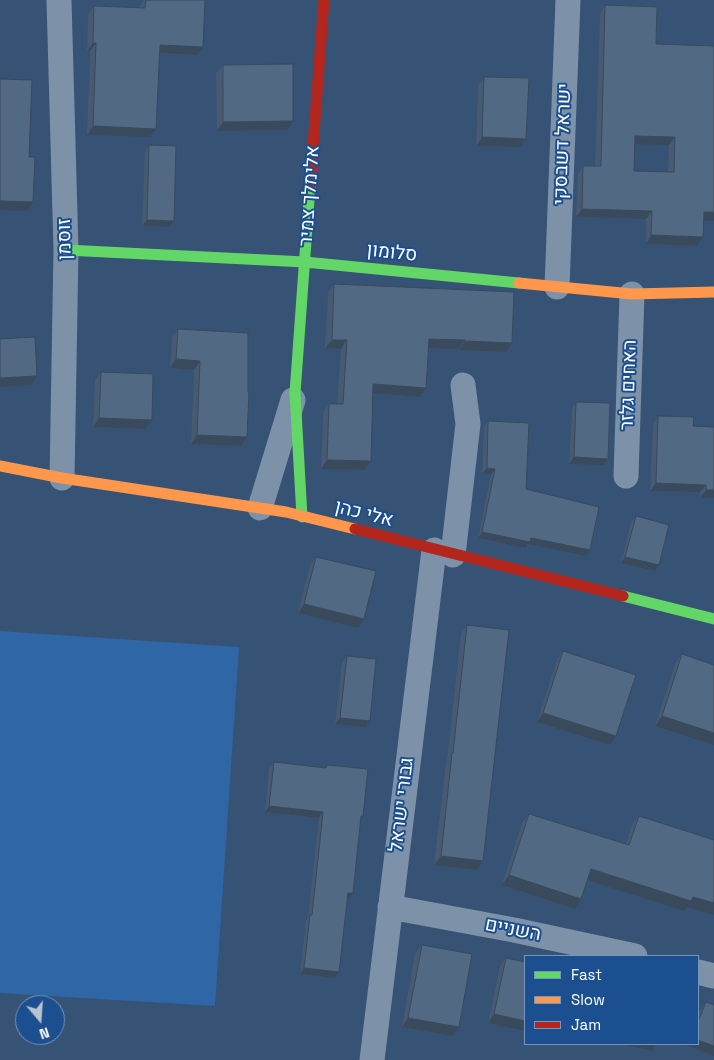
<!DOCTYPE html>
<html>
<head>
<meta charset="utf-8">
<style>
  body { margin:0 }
  #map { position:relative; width:714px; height:1060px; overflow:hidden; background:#365274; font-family:"Space Grotesk",sans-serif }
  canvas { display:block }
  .legend { position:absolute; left:524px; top:955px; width:175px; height:90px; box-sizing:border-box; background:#1b4f8f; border:1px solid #7695bc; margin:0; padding:6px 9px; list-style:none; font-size:15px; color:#fff }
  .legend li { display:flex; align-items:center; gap:10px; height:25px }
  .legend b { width:25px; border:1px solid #7695bc }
  .north { position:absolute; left:15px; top:995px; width:50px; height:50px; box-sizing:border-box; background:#1b4f8f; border:1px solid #7695bc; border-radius:50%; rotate:162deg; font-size:14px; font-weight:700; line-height:20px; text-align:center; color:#fff }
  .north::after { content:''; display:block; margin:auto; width:18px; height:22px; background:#b9c2ce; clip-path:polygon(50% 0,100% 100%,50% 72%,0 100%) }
</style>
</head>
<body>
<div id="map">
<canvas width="714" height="1060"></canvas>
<ul class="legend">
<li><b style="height:6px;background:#63d668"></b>Fast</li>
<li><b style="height:6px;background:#ff974d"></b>Slow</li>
<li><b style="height:6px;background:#b3261e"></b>Jam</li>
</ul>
<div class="north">N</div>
</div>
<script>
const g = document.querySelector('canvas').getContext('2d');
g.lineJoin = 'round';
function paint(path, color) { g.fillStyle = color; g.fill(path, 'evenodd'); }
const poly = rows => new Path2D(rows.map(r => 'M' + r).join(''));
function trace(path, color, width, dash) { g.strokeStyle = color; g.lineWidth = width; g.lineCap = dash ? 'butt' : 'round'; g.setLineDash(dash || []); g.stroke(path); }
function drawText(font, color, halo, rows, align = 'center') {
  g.font = font + ' "Space Grotesk",Heebo,sans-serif'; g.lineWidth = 4; g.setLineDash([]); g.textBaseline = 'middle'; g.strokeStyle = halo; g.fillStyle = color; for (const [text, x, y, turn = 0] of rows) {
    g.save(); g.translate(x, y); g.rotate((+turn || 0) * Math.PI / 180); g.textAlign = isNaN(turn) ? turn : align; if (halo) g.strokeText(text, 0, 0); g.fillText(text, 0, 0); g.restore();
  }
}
paint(poly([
  [0,631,239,647,215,1006,0,993]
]), '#2f66a5');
trace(poly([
  [59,0,66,250,62,478],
  [557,287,568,0],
  [626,476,632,294],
  [260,508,293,400],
  [453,555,468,424,463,385],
  [390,907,514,930,635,956],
  [698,972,714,976],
  [372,1060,434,550]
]), '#7d92a8', 25);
trace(poly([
  [66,250,305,262,519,283],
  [302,517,295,393,310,186],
  [623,596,714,619]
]), '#63d668', 11);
trace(poly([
  [519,283,632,294,714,292],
  [0,466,62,478,286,512,355,529]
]), '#ff974d', 11);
trace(poly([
  [310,186,324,0],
  [355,529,623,596]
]), '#b3261e', 11);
paint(poly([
  [144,0,205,0,197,55,159,54,150,137,87,135,90,51,87,51,88,14,94,6,140,8,140,6],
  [605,5,656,44,714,221,704,221,697,246,646,244,646,219,576,217,578,174,583,166,595,166,600,14],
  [634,144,669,145,668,172,634,171],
  [223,65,287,130,217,131,216,73],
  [484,77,520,147,476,146,478,85],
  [149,145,174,221,170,227,142,226,145,152],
  [334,284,506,352,459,350,459,349,429,348,426,388,420,397,373,394,371,461,364,470,321,469,323,413,329,404,337,404,341,349,325,348,328,293],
  [178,329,248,333,247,437,241,446,191,444,194,370,170,368,172,337],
  [101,372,145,429,93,427,95,380],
  [576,402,608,459,604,465,569,464,572,408],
  [658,416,693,426,714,427,714,498,700,498,700,492,650,491,653,424],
  [488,421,526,489,586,556,528,544,526,548,478,538,491,475,482,474,484,427],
  [636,516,659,565,655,571,621,563,631,522],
  [316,557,358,628,298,613,310,565],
  [467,625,477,870,434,865,446,762,447,760,461,634],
  [563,651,610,745,537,722,557,660],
  [682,654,714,665,714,745,655,726,675,664],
  [347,656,370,721,366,727,335,724,342,662],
  [274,762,324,768,327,765,361,819,353,893,349,900,347,899,335,978,300,974,306,921,308,918,319,818,265,812,269,768],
  [529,814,626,844,632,825,639,816,687,907,684,911,588,880,581,899,575,909,502,885,522,823],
  [422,945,459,1027,453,1036,402,1027,415,954],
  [506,958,525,1031,488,1023,500,966],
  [706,1002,714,1056,686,1045,687,1044,698,1044,698,1016,700,1010]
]), '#475a72');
paint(poly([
  [93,43,96,43,90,51,87,51],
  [160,45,203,47,197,55,154,53],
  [293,121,287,130,217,131,223,122],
  [93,126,156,129,150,137,87,135],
  [635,136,675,137,669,145,629,144],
  [482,137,526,139,520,147,476,146],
  [0,201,33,202,27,211,0,210],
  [582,209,652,211,646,219,576,217],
  [704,212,714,212,714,221,698,221],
  [147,220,174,221,170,227,142,226],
  [651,235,703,237,697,246,646,244],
  [429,339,465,340,459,349,423,348],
  [332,340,347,340,341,349,325,348],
  [465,341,512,343,506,352,459,350],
  [176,359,200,361,194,370,170,368],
  [37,376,31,385,0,387,0,378],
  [373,384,426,388,420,397,367,393],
  [99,418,152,420,145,429,93,427],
  [197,435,247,437,241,446,191,444],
  [574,457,608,459,604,465,569,464],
  [327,460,371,461,364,470,321,469],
  [487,468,495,469,491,475,482,474],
  [656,483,706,485,700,492,650,491],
  [706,490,714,490,714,498,700,498],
  [482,532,531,538,590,550,586,556,528,544,526,548,478,538],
  [625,557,659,565,655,571,621,563],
  [304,604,364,619,358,628,298,613],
  [543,713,616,736,610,745,537,722],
  [662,716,714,733,714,745,655,726],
  [340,718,370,721,366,727,335,724],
  [269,806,323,812,319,818,265,812],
  [441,856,483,861,477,870,434,865],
  [591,869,714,903,714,915,687,907,684,911,584,879],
  [509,875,581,899,575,909,502,885],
  [348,893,353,893,349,900,343,899],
  [304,968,339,972,335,978,300,974],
  [494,1014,525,1021,525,1031,488,1023],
  [408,1018,459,1027,453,1036,402,1027],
  [698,1040,714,1046,714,1056,686,1045,688,1044,698,1044],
  [622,1044,652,1044,656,1045,652,1051]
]), '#394a5c');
const building = poly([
  [146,0,205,0,203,47,160,45,156,129,93,126,96,43,93,43,94,6,145,8,146,0],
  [605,5,657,7,656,44,714,46,714,212,704,212,703,237,651,235,652,211,582,209,583,166,601,166,605,5],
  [635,136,675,137,674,172,634,171,635,136],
  [293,64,293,121,223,122,223,65,293,64],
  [484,77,529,78,526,139,482,137,484,77],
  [0,79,32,80,29,157,35,157,33,202,0,201,0,79],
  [149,145,176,146,174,221,147,220,149,145],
  [334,284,514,292,512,343,465,341,465,340,429,339,426,388,373,384,371,461,327,460,329,404,343,404,347,340,332,340,334,284],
  [178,329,248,333,248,392,249,392,247,437,197,435,200,361,176,359,178,329],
  [35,337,37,376,0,378,0,339,35,337],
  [101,372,153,374,152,420,99,418,101,372],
  [576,402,610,403,608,459,574,457,576,402],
  [658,416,694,417,693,426,714,427,714,490,706,490,706,485,656,483,658,416],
  [488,421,529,423,526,489,599,507,590,550,531,538,530,542,482,532,495,469,487,468,488,421],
  [636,516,669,525,659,565,625,557,636,516],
  [316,557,376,571,364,619,304,604,316,557],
  [467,625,509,630,483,861,441,856,452,753,453,753,467,625],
  [563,651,636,675,616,736,543,713,563,651],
  [682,654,714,665,714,733,662,716,682,654],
  [347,656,376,659,370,721,340,718,347,656],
  [274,762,326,768,327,765,368,769,363,816,361,816,353,893,348,893,339,972,304,968,310,915,312,915,323,812,269,806,274,762],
  [529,814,629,845,639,816,714,840,714,903,693,897,691,901,591,869,581,899,509,875,529,814],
  [422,945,472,954,459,1027,408,1018,422,945],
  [506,958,525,962,525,1021,494,1014,506,958],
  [706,1002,714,1005,714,1046,698,1040,698,1022,706,1002]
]);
paint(building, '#526984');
trace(building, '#394a5c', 1);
drawText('19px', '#fff', '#1b4f8f', [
  ["ישראל דשבסקי",563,144,-88],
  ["אלימלך צמיר",310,196,-86],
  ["זוסמן",65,239,-91],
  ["סלומון",392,253,6],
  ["האחים גלזר",629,385,-88],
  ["אלי כהן",364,514,14],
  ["גבורי ישראל",402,805,-83],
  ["השניים",513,930,11]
]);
</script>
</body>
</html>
